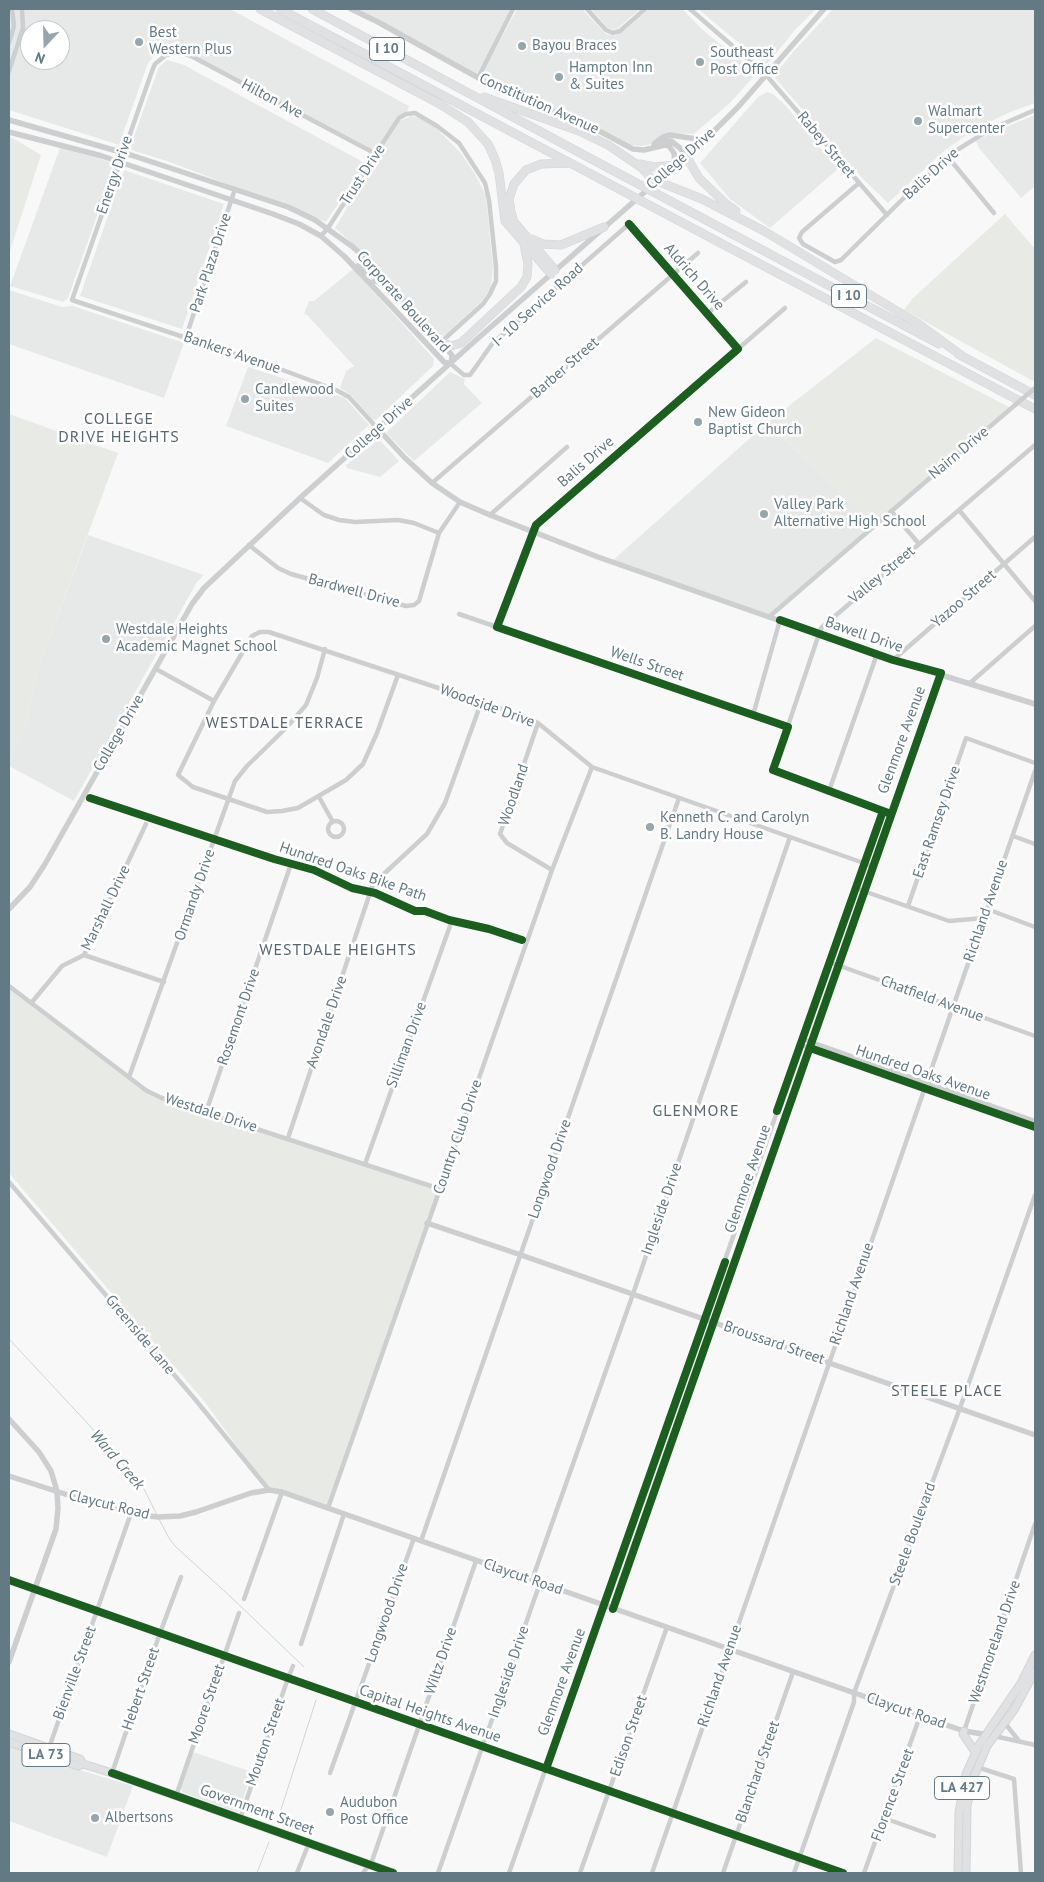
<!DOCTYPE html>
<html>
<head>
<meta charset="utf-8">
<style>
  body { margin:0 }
  #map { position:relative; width:1044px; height:1882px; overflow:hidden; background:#f8f8f8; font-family:"PT Sans",sans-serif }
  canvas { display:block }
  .frame { position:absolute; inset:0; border:10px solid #637984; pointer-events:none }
  .north { position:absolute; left:20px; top:20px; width:50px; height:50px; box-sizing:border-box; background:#fff; border:1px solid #c1c9ce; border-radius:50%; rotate:201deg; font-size:14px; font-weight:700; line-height:20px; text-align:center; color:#637984 }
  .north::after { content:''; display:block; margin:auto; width:18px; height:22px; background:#97a5ad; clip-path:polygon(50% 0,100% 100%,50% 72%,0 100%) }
</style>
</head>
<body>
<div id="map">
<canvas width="1044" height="1882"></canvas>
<div class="frame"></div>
<div class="north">N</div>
</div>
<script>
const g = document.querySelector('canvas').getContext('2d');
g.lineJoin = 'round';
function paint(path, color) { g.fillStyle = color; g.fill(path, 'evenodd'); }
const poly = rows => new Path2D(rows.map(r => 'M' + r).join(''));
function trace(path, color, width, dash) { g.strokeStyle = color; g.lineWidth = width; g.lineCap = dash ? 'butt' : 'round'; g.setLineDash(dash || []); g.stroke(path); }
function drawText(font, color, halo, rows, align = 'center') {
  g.font = font + ' "PT Sans",sans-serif'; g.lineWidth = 5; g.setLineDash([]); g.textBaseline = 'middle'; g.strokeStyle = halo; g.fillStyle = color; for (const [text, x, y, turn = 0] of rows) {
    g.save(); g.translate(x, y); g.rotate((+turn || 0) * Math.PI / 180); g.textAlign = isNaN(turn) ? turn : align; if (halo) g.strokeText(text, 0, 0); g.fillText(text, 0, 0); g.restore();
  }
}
paint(poly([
  [9,9,230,9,409,106,406,114,399,118,376,154,193,57,173,53,170,48,159,51,148,63,119,145,9,110],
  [30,30,60,30,60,60,30,60],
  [352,9,514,9,478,78],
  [517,9,582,9,606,34,615,36,625,30,649,9,682,9,705,32,754,70,755,75,730,103,694,134,668,133,648,145,641,146,632,145,599,128,506,90,489,81,484,76,484,70],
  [591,9,640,9,618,28,613,30,608,28],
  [698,9,816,9,795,30,768,63,764,64],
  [833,9,1035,9,1035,103,1008,113,977,128,944,151,888,203,863,179,775,78,776,73,793,52],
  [167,60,184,65,365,163,326,222,170,162,131,150,132,142,157,72,159,67],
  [767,92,773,94,786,106,838,169,770,228,730,199,700,163,758,97],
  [1035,115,1035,186,1021,198,979,148,976,141,996,131],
  [411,116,417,117,434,126,460,152,475,174,486,196,493,267,491,288,482,301,444,336,437,334,352,243,335,228,399,121],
  [60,148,104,160,111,163,113,170,68,298,63,302,10,286],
  [124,170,224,204,182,329,80,296],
  [353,269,434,359,433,366,376,420,372,419,352,396,340,388,346,371,354,366,307,315,304,314,309,301,314,301],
  [9,290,62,307,73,306,184,343,164,398,9,344],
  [248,367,345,398,369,425,328,463,226,426],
  [450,372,465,379,464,384,482,403,414,461,386,433],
  [767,423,875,525,769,617,611,562],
  [379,439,399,461,380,477,347,468,346,465],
  [88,535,204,575,197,582,74,801,9,766,26,725,36,674],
  [9,1746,53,1762,133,1786,107,1857,9,1821],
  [193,1752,252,1772,239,1811,236,1812,182,1792,181,1787]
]), '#e7e9e9');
paint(poly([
  [9,136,41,155,9,254],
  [1005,214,1035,249,1035,379,1033,381,904,310,913,298],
  [876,338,1011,408,875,525,767,423],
  [9,414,118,453,36,674,26,725,9,767],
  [9,984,147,1091,440,1189,328,1508,269,1490,204,1401,9,1173]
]), '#e8eae5');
trace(poly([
  [9,1339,90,1426,143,1487,157,1515],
  [159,1519,169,1538,175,1546,232,1598,304,1667],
  [278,1819,316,1700],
  [257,1873,269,1842]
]), '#cbd6d8', 1);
const primary = poly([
  [964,1731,963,1734,975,1752],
  [9,1734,80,1759,83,1764],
  [9,1742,78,1766,83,1764,112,1773,393,1873],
  [958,1873,959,1812,966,1774,979,1745,1021,1683,1035,1655],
  [966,1873,967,1806,973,1779,987,1746,1014,1710,1035,1671]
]);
const motorway = poly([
  [260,9,438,103,468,122,488,144,495,159,499,173,505,221,551,274],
  [280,9,589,173],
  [312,9,597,162],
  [484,97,579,131,608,145,642,168,650,177,652,185],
  [686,156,699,178,726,204,736,211],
  [640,164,654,167,675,165],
  [657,181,702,199,764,231,917,323,962,356],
  [736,236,939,344],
  [532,239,543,244,561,245,604,227],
  [728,247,1035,409],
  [555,270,514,222,511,212,509,199,514,184,526,170,541,164,569,163],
  [441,342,451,346,461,343,521,287,527,277,528,264,524,244],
  [958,354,1035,395]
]);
trace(primary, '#d4d5d6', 9);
trace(motorway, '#d5d6d6', 9);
trace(poly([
  [587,9,606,30,613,33,620,31,645,9],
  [690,9,766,75,887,215],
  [9,43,14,26,12,9],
  [9,71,23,28,22,9],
  [478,78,513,9],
  [376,154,193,57,179,52,166,55,155,64,152,71,72,300,280,369,336,390,349,397,378,429],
  [948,157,994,213],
  [859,183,802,232,799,238,803,244,835,262,841,260,920,182,957,150,991,129,1035,110],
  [321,236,328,228,399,118,406,114,415,113,437,126,459,143,485,183,489,200,496,267,496,281,490,294,483,304,441,342],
  [708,313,746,282],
  [186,337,235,189],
  [451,364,464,375,470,375,492,344,629,224,738,349],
  [432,483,698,253],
  [300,498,324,515,339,520,355,522,398,520,414,523,439,533],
  [959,510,1035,601],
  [891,511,919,544],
  [490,515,567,447],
  [249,545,278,568,291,574,406,606,414,605,419,601,439,533,460,502],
  [459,614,788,727],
  [769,617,938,471],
  [497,627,536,525,785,308],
  [893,660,1035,537],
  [156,669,214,701],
  [398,675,377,733,363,764,346,780,298,808,282,811,267,812,193,787,178,775,214,701,252,636,260,632,269,632,526,717,538,723,592,767,872,866],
  [970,683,1035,626],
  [753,715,780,620],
  [538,723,500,834,507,843,552,870],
  [829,791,877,654],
  [319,797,333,822],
  [891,814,773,770,821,628,1035,445],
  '328 829a8 8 0 1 1 16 0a8 8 0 1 1-16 0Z',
  [1013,836,1035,844],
  [855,888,949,921,984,918],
  [908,906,966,738,1035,763],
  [987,909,1035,927],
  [84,955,164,982],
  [829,962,1035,1036],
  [9,986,147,1091,162,1098,440,1189],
  [32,1002,62,966,84,955,146,824],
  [803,1039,1035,1121],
  [801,1045,1035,1127],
  [129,1077,235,781,247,766,287,727,306,705,317,678,325,649],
  [206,1112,291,864],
  [288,1138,373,884,427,834,445,803,481,703],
  [365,1164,450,926],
  [9,1182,194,1398,269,1490],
  [328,1508,552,870,592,767],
  [421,1541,679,798],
  [9,1580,843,1873],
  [532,1580,633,1294,790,837],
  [244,1599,282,1492],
  [613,1609,941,673],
  [301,1644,344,1514],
  [1004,1722,1019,1741],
  [964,1731,1035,1524],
  [994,1736,1035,1745],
  [49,1748,131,1513],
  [977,1767,1014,1779,1021,1873],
  [112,1773,160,1633,181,1577],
  [330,1773,414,1538],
  [176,1796,239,1613],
  [884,1818,934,1836],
  [240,1819,287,1681,293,1666],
  [297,1873,309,1843],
  [363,1873,372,1861,476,1561],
  [438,1873,540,1583],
  [509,1873,883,811],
  [580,1873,667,1627],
  [652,1873,1035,771],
  [723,1873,793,1672],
  [794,1873,854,1702,854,1693,960,1408,1035,1195],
  [864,1873,920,1716]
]), '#cdcecf', 4.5);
trace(poly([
  [351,9,378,22,502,91,586,124,633,149,644,150,665,145,669,146,674,153,675,165],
  [9,120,131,155,288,207,315,220,353,247,376,269,452,355,451,364],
  [9,132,102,156,273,214,299,224,321,236,345,257,444,362,451,364],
  [657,143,671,141,680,148,686,156],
  [654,144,663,137,670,135,704,140],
  [358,266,370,274,374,274,378,271],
  [370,283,375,281,387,283],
  [378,429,405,458,432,483,460,502,490,515,598,557,769,617,893,660,1035,704],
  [9,909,30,887,45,864,192,604,204,588,300,498,476,340,712,133,739,106,824,9],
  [427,1223,521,1255,1035,1435],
  [9,1419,39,1452,51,1471,57,1491,58,1508,56,1529,9,1662],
  [9,1476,96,1504,134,1514,158,1517,180,1516,196,1512,251,1493,269,1490,282,1492,920,1716,964,1731,989,1735]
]), '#cdcecf', 5.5);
trace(primary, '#e0e1e2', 7);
trace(motorway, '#e0e1e2', 8);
const motorwayBridge = poly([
  [597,162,736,236],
  [589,173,728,247]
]);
trace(motorwayBridge, '#d5d6d6', 9, []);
trace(poly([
  [938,471,1035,388]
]), '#cdcecf', 4.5);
trace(motorwayBridge, '#e0e1e2', 8);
trace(poly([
  [629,224,738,349,536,525,497,627,788,727,773,770,891,814],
  [90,798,274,859,314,870,352,888,375,893,415,911,425,911,449,920,489,929,522,940],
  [810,1048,1035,1127],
  [777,1111,883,811],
  [9,1580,843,1873],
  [613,1609,941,673,893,660,780,620],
  [546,1769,725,1262],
  [112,1773,393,1873]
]), '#1b5e20', 8);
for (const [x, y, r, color] of [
  [139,42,5,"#97a5ad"],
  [522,46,5,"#97a5ad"],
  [700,62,5,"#97a5ad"],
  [559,77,5,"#97a5ad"],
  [918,121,5,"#97a5ad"],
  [245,399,5,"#97a5ad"],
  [698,422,5,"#97a5ad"],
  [764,514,5,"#97a5ad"],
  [106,639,5,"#97a5ad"],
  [650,827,5,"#97a5ad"],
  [330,1812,5,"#97a5ad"],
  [95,1818,5,"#97a5ad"]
]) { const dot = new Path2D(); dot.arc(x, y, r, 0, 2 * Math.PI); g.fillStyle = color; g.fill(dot); trace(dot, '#fff', 2); }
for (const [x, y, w] of [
  [387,49,35],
  [849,296,35],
  [46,1755,48],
  [962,1788,55]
]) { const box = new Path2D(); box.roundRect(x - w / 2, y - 11.5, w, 23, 4); g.fillStyle = '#fff'; g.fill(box); trace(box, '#637984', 1); }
drawText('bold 14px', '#637984', null, [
  ["I 10",387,49],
  ["I 10",849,296],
  ["LA 73",46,1755],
  ["LA 427",962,1788]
]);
drawText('15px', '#637984', '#fff', [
  ["Best",149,33],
  ["Western Plus",149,50],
  ["Bayou Braces",532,46],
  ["Southeast",710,53],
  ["Post Office",710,70],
  ["Hampton Inn",569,68],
  ["& Suites",569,85],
  ["Walmart",928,112],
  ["Supercenter",928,129],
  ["Candlewood",255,390],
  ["Suites",255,407],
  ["New Gideon",708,413],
  ["Baptist Church",708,430],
  ["Valley Park",774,505],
  ["Alternative High School",774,522],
  ["Westdale Heights",116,630],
  ["Academic Magnet School",116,647],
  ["Kenneth C. and Carolyn",660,818],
  ["B. Landry House",660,835],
  ["Audubon",340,1803],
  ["Post Office",340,1820],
  ["Albertsons",105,1818]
], 'left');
drawText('15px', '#637984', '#fff', [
  ["Hilton Ave",272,99,28],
  ["Constitution Avenue",539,104,24],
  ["Rabey Street",826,145,50],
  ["College Drive",681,159,-41],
  ["Balis Drive",931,174,-42],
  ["Energy Drive",115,175,-71],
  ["Trust Drive",363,175,-57],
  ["Park Plaza Drive",211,263,-72],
  ["Aldrich Drive",694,277,49],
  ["Corporate Boulevard",403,302,48],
  ["I- 10 Service Road",538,305,-42],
  ["Bankers Avenue",232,353,19],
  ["Barber Street",565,368,-41],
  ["College Drive",379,428,-42],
  ["Nairn Drive",959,453,-40],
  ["Balis Drive",586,462,-41],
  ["Valley Street",882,575,-40],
  ["Bardwell Drive",354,591,15],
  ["Yazoo Street",964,599,-41],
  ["Bawell Drive",864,635,19],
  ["Wells Street",647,664,19],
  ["Woodside Drive",487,706,20],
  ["College Drive",119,733,-60],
  ["Glenmore Avenue",902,740,-70],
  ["Woodland",514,795,-71],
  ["East Ramsey Drive",937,822,-71],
  ["Hundred Oaks Bike Path",353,872,19],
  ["Ormandy Drive",195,895,-71],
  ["Marshall Drive",106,908,-64],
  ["Richland Avenue",986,911,-71],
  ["Chatfield Avenue",932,999,20],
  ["Rosemont Drive",239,1017,-71],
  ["Avondale Drive",327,1022,-71],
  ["Silliman Drive",407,1045,-70],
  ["Hundred Oaks Avenue",923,1073,19],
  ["Westdale Drive",211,1113,18],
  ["Country Club Drive",458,1137,-71],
  ["Longwood Drive",550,1169,-71],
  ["Glenmore Avenue",748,1179,-71],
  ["Ingleside Drive",662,1209,-71],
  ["Richland Avenue",852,1294,-71],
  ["Greenside Lane",140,1335,50],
  ["Broussard Street",774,1343,19],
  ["Claycut Road",109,1505,14],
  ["Steele Boulevard",913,1534,-70],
  ["Claycut Road",523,1577,19],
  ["Longwood Drive",387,1613,-71],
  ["Westmoreland Drive",995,1642,-71],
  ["Wiltz Drive",441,1661,-71],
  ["Ingleside Drive",509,1672,-71],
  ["Bienville Street",75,1673,-70],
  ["Richland Avenue",720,1676,-71],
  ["Glenmore Avenue",562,1682,-70],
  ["Hebert Street",141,1689,-71],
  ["Moore Street",207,1704,-71],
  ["Claycut Road",906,1711,19],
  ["Capital Heights Avenue",430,1714,19],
  ["Edison Street",629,1736,-71],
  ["Mouton Street",266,1742,-71],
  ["Blanchard Street",758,1772,-71],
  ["Florence Street",893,1795,-70],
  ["Government Street",257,1810,20]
]);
g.letterSpacing = '1px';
drawText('16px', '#55666e', '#fff', [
  ["COLLEGE",119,419],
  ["DRIVE HEIGHTS",119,437],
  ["WESTDALE TERRACE",285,723],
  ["WESTDALE HEIGHTS",338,950],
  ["GLENMORE",696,1111],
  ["STEELE PLACE",947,1391]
]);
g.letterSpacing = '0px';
drawText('italic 16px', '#5e787d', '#fff', [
  ["Ward Creek",117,1460,49]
]);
</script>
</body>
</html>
